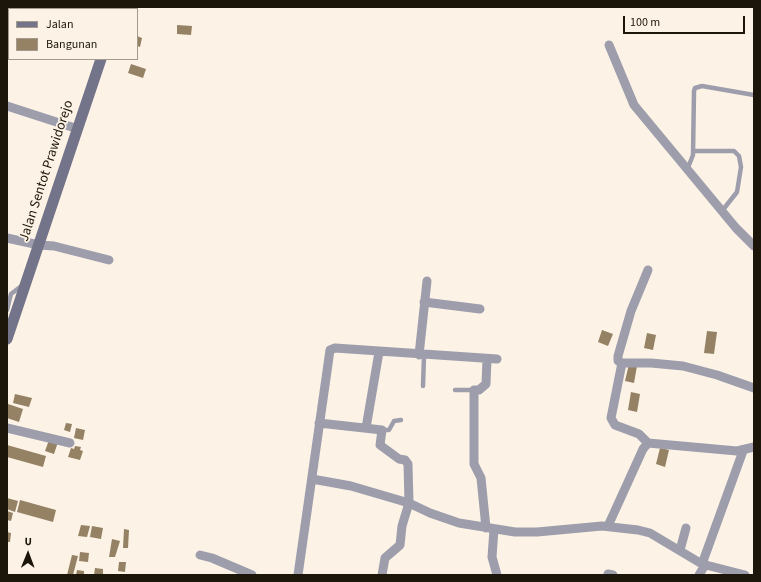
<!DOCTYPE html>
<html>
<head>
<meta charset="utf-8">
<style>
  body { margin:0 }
  #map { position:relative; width:761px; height:582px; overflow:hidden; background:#fcf3e6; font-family:"Source Sans 3",sans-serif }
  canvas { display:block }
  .frame { position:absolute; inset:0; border:8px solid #1c1509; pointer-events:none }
  .legend { position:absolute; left:8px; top:8px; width:130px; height:52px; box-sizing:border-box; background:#fcf3e6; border:1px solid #a29a8e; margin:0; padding:5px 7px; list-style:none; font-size:12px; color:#1c1509 }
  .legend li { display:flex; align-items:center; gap:8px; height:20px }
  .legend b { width:20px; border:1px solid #a29a8e }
  .north { position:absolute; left:8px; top:534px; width:40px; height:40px; -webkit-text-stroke:3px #fcf3e6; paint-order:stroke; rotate:1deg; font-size:11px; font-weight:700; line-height:16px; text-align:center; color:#1c1509 }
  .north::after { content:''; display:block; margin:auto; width:14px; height:18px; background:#1c1509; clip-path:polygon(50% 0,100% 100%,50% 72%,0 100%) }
  .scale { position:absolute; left:623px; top:16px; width:122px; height:18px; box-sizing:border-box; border:2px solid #1c1509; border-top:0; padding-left:5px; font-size:12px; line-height:14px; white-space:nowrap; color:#1c1509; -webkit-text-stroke:3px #fcf3e6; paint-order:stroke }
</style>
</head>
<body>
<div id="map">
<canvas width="761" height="582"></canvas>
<div class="frame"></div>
<ul class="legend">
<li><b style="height:5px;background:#737389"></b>Jalan</li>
<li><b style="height:11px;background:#958164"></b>Bangunan</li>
</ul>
<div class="north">U</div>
<div class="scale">100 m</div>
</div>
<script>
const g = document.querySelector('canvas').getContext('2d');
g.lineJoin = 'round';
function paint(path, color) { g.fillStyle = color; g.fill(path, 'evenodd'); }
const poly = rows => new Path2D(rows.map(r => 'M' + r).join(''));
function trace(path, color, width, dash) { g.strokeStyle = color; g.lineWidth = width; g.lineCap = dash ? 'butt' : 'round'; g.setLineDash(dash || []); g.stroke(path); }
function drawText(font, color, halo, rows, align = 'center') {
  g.font = font + ' "Source Sans 3",sans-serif'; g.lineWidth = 3.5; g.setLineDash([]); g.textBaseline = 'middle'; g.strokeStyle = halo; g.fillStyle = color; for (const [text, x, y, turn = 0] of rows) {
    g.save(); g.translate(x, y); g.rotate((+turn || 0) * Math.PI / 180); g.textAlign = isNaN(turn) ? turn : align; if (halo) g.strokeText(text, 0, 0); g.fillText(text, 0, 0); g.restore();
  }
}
paint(poly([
  [177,25,192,26,191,35,177,34],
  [137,36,142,38,140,47,137,46],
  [131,64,146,69,143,78,128,73],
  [602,330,613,334,608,346,598,342],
  [707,331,717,332,714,354,704,353],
  [647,333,656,335,653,350,644,348],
  [629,364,637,366,634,383,625,381],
  [631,392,640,394,637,412,628,410],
  [15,394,32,398,29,407,13,403],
  [8,404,23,409,19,422,7,418],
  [66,423,72,424,70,432,64,430],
  [76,428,85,430,83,440,74,438],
  [49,440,58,442,54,454,45,451],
  [7,445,46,456,43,467,7,457],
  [75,446,81,447,80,450,83,451,80,460,68,457,71,448,74,449],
  [660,448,669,450,665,467,656,464],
  [7,498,18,501,15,512,7,509],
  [20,500,56,510,53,522,17,512],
  [7,511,13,513,11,521,7,520],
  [81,525,90,526,87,537,78,536],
  [92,526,103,528,101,539,90,537],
  [124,529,129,530,128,548,123,548],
  [7,532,11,533,10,542,7,542],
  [112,539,120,541,115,557,109,557],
  [80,552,89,553,88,562,79,561],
  [72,555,78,556,73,575,67,575],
  [119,562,126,562,125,572,118,571],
  [95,568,103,569,103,575,94,575],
  [77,570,84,571,84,575,76,575]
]), '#958164');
trace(poly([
  [693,151,734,151,739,156,741,167,737,192,722,211],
  [687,170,693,155,694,91,695,88,702,86,754,95],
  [7,310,11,294,24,284],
  [423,386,424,355],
  [455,390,474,390],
  [382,430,389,430,394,421,401,420]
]), '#9d9dac', 4.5);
trace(poly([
  [609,45,634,105,736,228,754,246],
  [7,106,78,129],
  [7,238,39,245,54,246,109,260],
  [424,302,480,309],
  [419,355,427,281],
  [622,363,618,361,618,356,631,311,648,270],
  [319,423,382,430,380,445,399,459,405,460,408,464,409,503,430,513,459,523,515,532,537,532,602,526,638,530,650,533,702,564,745,575],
  [7,428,70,443],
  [366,428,379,352],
  [648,443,639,434,615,425,611,418,622,363,651,363,683,366,717,375,754,388],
  [312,479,351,486,409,503,402,526,400,545,385,558,382,575],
  [608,526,643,449,648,443,737,451,754,447],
  [486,528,481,478,474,464,474,390,479,390,486,384,487,359],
  [494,529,492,557,497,575],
  [680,550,686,528],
  [200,555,212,558,252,575],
  [702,564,743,451],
  [608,574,613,575],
  [298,575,330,350,335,348,497,359],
  [699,575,705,565]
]), '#9d9dac', 9);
trace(poly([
  [118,9,118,7],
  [7,339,101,59]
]), '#737389', 11);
drawText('14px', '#1c1509', '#fcf3e6', [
  ["Jalan Sentot Prawidorejo",47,171,-72]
]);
</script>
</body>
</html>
